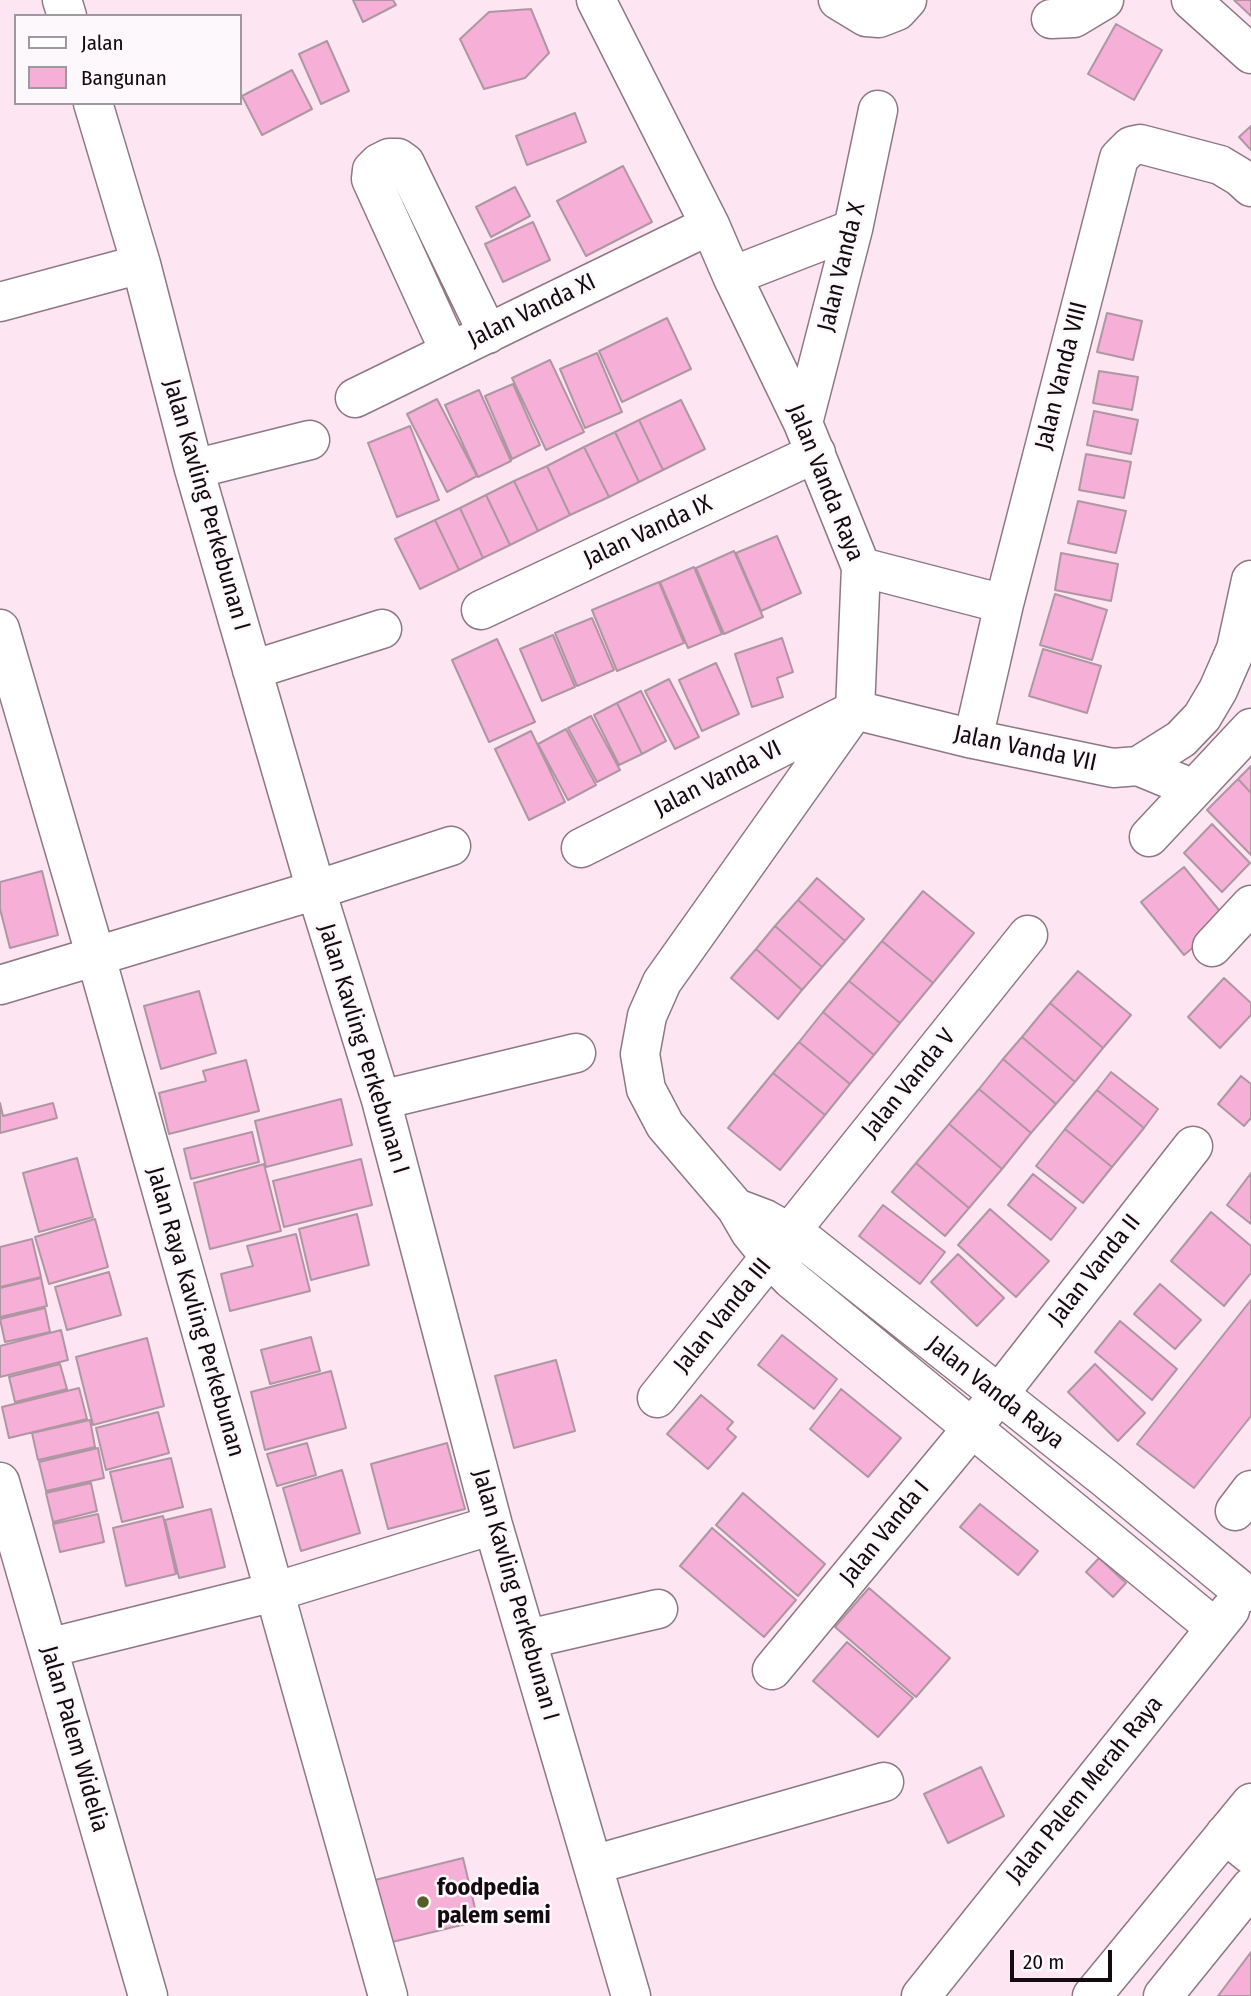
<!DOCTYPE html>
<html>
<head>
<meta charset="utf-8">
<style>
  body { margin:0 }
  #map { position:relative; width:1251px; height:1996px; overflow:hidden; background:#fde5f1; font-family:"Fira Sans Condensed",sans-serif }
  canvas { display:block }
  .legend { position:absolute; left:14px; top:14px; width:228px; height:91px; box-sizing:border-box; background:#fdf8fb; border:2px solid #9f999d; margin:0; padding:9px 12px; list-style:none; font-size:21px; color:#130b0f }
  .legend li { display:flex; align-items:center; gap:14px; height:35px }
  .legend b { width:35px; border:2px solid #9f999d }
  .scale { position:absolute; left:1010px; top:1950px; width:102px; height:32px; box-sizing:border-box; border:4px solid #130b0f; border-top:0; padding-left:9px; font-size:21px; line-height:24px; white-space:nowrap; color:#130b0f; -webkit-text-stroke:5px #fdf8fb; paint-order:stroke }
</style>
</head>
<body>
<div id="map">
<canvas width="1251" height="1996"></canvas>
<ul class="legend">
<li><b style="height:9px;background:#fff"></b>Jalan</li>
<li><b style="height:19px;background:#f6afd6"></b>Bangunan</li>
</ul>
<div class="scale">20 m</div>
</div>
<script>
const g = document.querySelector('canvas').getContext('2d');
g.lineJoin = 'round';
function paint(path, color) { g.fillStyle = color; g.fill(path, 'evenodd'); }
const poly = rows => new Path2D(rows.map(r => 'M' + r).join(''));
function trace(path, color, width, dash) { g.strokeStyle = color; g.lineWidth = width; g.lineCap = dash ? 'butt' : 'round'; g.setLineDash(dash || []); g.stroke(path); }
function drawText(font, color, halo, rows, align = 'center') {
  g.font = font + ' "Fira Sans Condensed",sans-serif'; g.lineWidth = 5; g.setLineDash([]); g.textBaseline = 'middle'; g.strokeStyle = halo; g.fillStyle = color; for (const [text, x, y, turn = 0] of rows) {
    g.save(); g.translate(x, y); g.rotate((+turn || 0) * Math.PI / 180); g.textAlign = isNaN(turn) ? turn : align; if (halo) g.strokeText(text, 0, 0); g.fillText(text, 0, 0); g.restore();
  }
}
const building = poly([
  [353,0,393,0,396,5,363,22,353,0],
  [1234,0,1251,0,1251,16,1234,0],
  [531,9,549,53,525,78,484,89,460,39,489,12,531,9],
  [1116,24,1162,50,1134,100,1088,74,1116,24],
  [327,41,349,91,321,104,299,54,327,41],
  [292,70,312,109,262,135,242,96,292,70],
  [575,113,586,142,527,165,516,136,575,113],
  [1251,126,1251,150,1239,137,1251,126],
  [623,166,652,222,586,256,557,201,623,166],
  [515,187,530,216,491,237,476,207,515,187],
  [533,222,550,260,503,282,485,244,533,222],
  [1107,313,1142,321,1133,360,1097,352,1107,313],
  [667,318,691,369,622,402,599,351,667,318],
  [597,353,622,412,585,428,560,369,597,353],
  [550,360,584,432,546,450,512,378,550,360],
  [1099,371,1138,377,1132,410,1093,403,1099,371],
  [513,384,540,445,512,459,485,396,513,384],
  [479,390,511,461,478,477,445,405,479,390],
  [437,399,477,476,447,492,407,414,437,399],
  [681,400,705,449,663,470,639,420,681,400],
  [1094,411,1138,420,1131,454,1087,445,1094,411],
  [639,420,663,470,639,482,615,432,639,420],
  [410,426,439,500,397,517,368,443,410,426],
  [615,432,639,482,609,497,584,447,615,432],
  [584,447,609,497,570,515,547,466,584,447],
  [1086,454,1131,462,1124,498,1079,490,1086,454],
  [547,466,570,515,538,531,514,481,547,466],
  [514,481,538,531,510,545,486,495,514,481],
  [486,495,510,545,483,558,460,508,486,495],
  [1078,501,1126,511,1116,553,1068,543,1078,501],
  [460,508,483,558,459,570,435,520,460,508],
  [435,520,459,570,420,589,395,539,435,520],
  [777,536,801,593,761,611,736,553,777,536],
  [734,551,763,617,724,634,696,568,734,551],
  [1061,553,1118,564,1111,601,1055,590,1061,553],
  [694,567,722,634,688,648,660,582,694,567],
  [659,582,684,643,617,671,592,610,659,582],
  [1055,594,1107,610,1092,660,1040,645,1055,594],
  [592,618,614,670,577,686,555,633,592,618],
  [553,635,575,687,542,701,520,649,553,635],
  [782,638,793,672,777,678,783,697,752,707,735,654,782,638],
  [497,639,535,722,489,742,452,660,497,639],
  [1043,649,1101,666,1087,713,1029,696,1043,649],
  [716,663,739,714,702,731,679,680,716,663],
  [669,679,699,737,675,749,645,691,669,679],
  [641,691,666,741,642,754,617,703,641,691],
  [617,703,642,754,619,765,594,715,617,703],
  [591,716,620,770,597,782,568,728,591,716],
  [566,729,596,785,568,800,538,744,566,729],
  [531,731,565,802,529,820,495,749,531,731],
  [1251,766,1251,793,1238,779,1251,766],
  [1238,779,1251,793,1251,855,1207,810,1238,779],
  [1212,824,1250,863,1222,892,1184,853,1212,824],
  [1184,867,1227,920,1184,955,1141,902,1184,867],
  [42,871,58,935,10,948,0,909,0,882,42,871],
  [817,878,864,919,845,941,798,900,817,878],
  [923,891,974,933,933,983,882,941,923,891],
  [798,900,845,941,822,967,775,926,798,900],
  [775,926,822,967,802,990,756,949,775,926],
  [882,941,933,983,900,1023,849,981,882,941],
  [756,949,802,990,778,1019,731,978,756,949],
  [1078,971,1131,1015,1103,1048,1050,1003,1078,971],
  [1224,978,1251,1003,1251,1015,1220,1048,1188,1017,1224,978],
  [849,981,900,1023,874,1055,823,1012,849,981],
  [199,991,216,1053,161,1069,144,1006,199,991],
  [1050,1003,1103,1048,1075,1082,1022,1037,1050,1003],
  [823,1012,874,1055,850,1084,799,1042,823,1012],
  [1022,1037,1075,1082,1056,1104,1003,1059,1022,1037],
  [799,1042,850,1084,825,1115,773,1073,799,1042],
  [1003,1059,1056,1104,1031,1133,979,1089,1003,1059],
  [246,1060,259,1111,169,1134,159,1093,206,1081,203,1071,246,1060],
  [1111,1072,1158,1109,1144,1128,1097,1090,1111,1072],
  [773,1073,825,1115,780,1170,728,1128,773,1073],
  [1241,1076,1251,1084,1251,1118,1244,1126,1218,1104,1241,1076],
  [979,1089,1031,1133,1002,1169,949,1124,979,1089],
  [1097,1090,1144,1128,1112,1167,1065,1129,1097,1090],
  [341,1099,352,1145,266,1167,255,1121,341,1099],
  [0,1103,3,1116,53,1103,57,1118,0,1133,0,1103],
  [949,1124,1002,1169,969,1208,916,1163,949,1124],
  [1065,1129,1112,1167,1083,1203,1036,1166,1065,1129],
  [252,1132,259,1162,191,1179,184,1149,252,1132],
  [77,1158,93,1217,39,1232,23,1173,77,1158],
  [361,1159,372,1205,284,1227,273,1181,361,1159],
  [916,1163,969,1208,945,1236,892,1192,916,1163],
  [264,1164,281,1231,210,1249,194,1183,264,1164],
  [1251,1173,1251,1224,1227,1205,1251,1173],
  [1033,1174,1076,1208,1051,1240,1008,1205,1033,1174],
  [883,1205,945,1252,920,1284,859,1236,883,1205],
  [990,1209,1049,1261,1016,1297,958,1245,990,1209],
  [1211,1212,1251,1246,1251,1273,1224,1306,1171,1261,1211,1212],
  [357,1214,369,1265,311,1280,299,1229,357,1214],
  [95,1219,108,1267,49,1284,35,1237,95,1219],
  [296,1234,310,1291,230,1311,221,1274,253,1266,247,1246,296,1234],
  [32,1239,41,1277,0,1287,0,1247,32,1239],
  [958,1254,1004,1298,977,1326,931,1282,958,1254],
  [109,1272,121,1315,67,1330,55,1287,109,1272],
  [41,1278,47,1306,0,1317,0,1288,41,1278],
  [1160,1284,1201,1320,1175,1349,1134,1314,1160,1284],
  [1251,1300,1251,1416,1194,1488,1137,1444,1251,1300],
  [45,1308,50,1332,5,1342,0,1319,45,1308],
  [1120,1321,1177,1369,1152,1400,1095,1352,1120,1321],
  [61,1330,68,1360,0,1377,0,1346,61,1330],
  [782,1335,837,1379,814,1409,758,1365,782,1335],
  [311,1337,320,1371,270,1384,261,1350,311,1337],
  [147,1338,164,1406,93,1425,76,1357,147,1338],
  [556,1360,575,1431,514,1448,495,1376,556,1360],
  [60,1364,67,1389,15,1402,9,1377,60,1364],
  [1095,1364,1145,1413,1118,1441,1068,1392,1095,1364],
  [331,1371,346,1428,265,1450,251,1392,331,1371],
  [79,1388,87,1419,9,1438,2,1407,79,1388],
  [841,1389,901,1438,868,1477,810,1429,841,1389],
  [701,1395,733,1422,727,1429,736,1437,708,1469,667,1434,701,1395],
  [158,1412,169,1453,106,1470,96,1428,158,1412],
  [90,1420,95,1447,38,1460,32,1433,90,1420],
  [307,1443,316,1475,277,1486,267,1454,307,1443],
  [447,1443,465,1509,388,1529,371,1464,447,1443],
  [98,1448,104,1478,46,1491,39,1462,98,1448],
  [171,1458,183,1507,122,1522,110,1472,171,1458],
  [342,1470,360,1533,301,1551,283,1488,342,1470],
  [91,1483,97,1511,53,1522,46,1493,91,1483],
  [743,1493,825,1564,798,1596,716,1525,743,1493],
  [980,1504,1038,1551,1018,1575,960,1527,980,1504],
  [211,1509,225,1567,179,1578,165,1520,211,1509],
  [98,1514,104,1542,60,1552,53,1524,98,1514],
  [163,1516,176,1574,126,1586,113,1528,163,1516],
  [712,1528,796,1600,764,1637,680,1566,712,1528],
  [1099,1558,1126,1583,1113,1597,1086,1572,1099,1558],
  [869,1588,950,1658,916,1697,835,1627,869,1588],
  [847,1642,913,1698,878,1737,813,1681,847,1642],
  [981,1767,1004,1816,948,1843,924,1794,981,1767],
  [463,1858,478,1921,384,1944,367,1882,463,1858],
  [1251,1952,1251,1996,1218,1996,1251,1952]
]);
paint(building, '#f6afd6');
trace(building, '#ae97a3', 2);
const minor = poly([
  [62,0,67,16],
  [596,0,710,225,732,276,803,423,861,567,855,710,662,982,647,1016,640,1054,646,1089,665,1125,736,1208,750,1232,770,1257,791,1279,1215,1628],
  [838,0,866,17,879,18,897,11,907,0],
  [1191,0,1251,54],
  [1051,19,1074,18,1104,0],
  [93,103,141,264,194,469,316,890,381,1100,493,1525,631,1996],
  [732,276,853,229],
  [0,302,141,264],
  [449,350,371,179,372,170,379,163,389,158,398,158,405,163,488,334],
  [355,398,710,225],
  [803,423,853,229,878,110],
  [194,469,310,440],
  [861,567,1004,604],
  [481,610,816,453],
  [0,629,96,957,388,1996],
  [252,670,382,629],
  [973,739,1004,604,1119,158,1131,146,1140,144,1220,165,1240,177,1251,187],
  [1138,766,1181,739,1202,717,1218,690,1236,649,1251,580],
  [1149,837,1251,728],
  [581,848,855,710,973,739,1113,768,1138,766,1194,789],
  [1212,947,1251,905],
  [0,985,316,890,451,846],
  [381,1100,576,1053],
  [736,1208,765,1219,809,1244,1106,1479,1244,1593],
  [657,1398,1028,935],
  [0,1482,148,1996],
  [1235,1511,1251,1490],
  [528,1639,658,1609],
  [48,1648,274,1592,493,1525],
  [772,1670,973,1427,1193,1146],
  [1225,1834,1251,1855],
  [593,1865,884,1782],
  [921,1996,1230,1610],
  [1092,1996,1251,1803],
  [1163,1996,1251,1887]
]);
trace(minor, '#8d7883', 41);
trace(minor, '#fff', 38);
for (const [x, y, r, color] of [
  [423,1902,7,"#555d2b"]
]) { const dot = new Path2D(); dot.arc(x, y, r, 0, 2 * Math.PI); g.fillStyle = color; g.fill(dot); trace(dot, '#fdf8fb', 2.5); }
drawText('24px', '#130b0f', '#fdf8fb', [
  ["Jalan Vanda X",842,267,-76],
  ["Jalan Vanda XI",532,311,-26],
  ["Jalan Vanda VIII",1062,376,-76],
  ["Jalan Vanda Raya",825,483,68],
  ["Jalan Kavling Perkebunan I",206,505,74],
  ["Jalan Vanda IX",648,532,-25],
  ["Jalan Vanda VII",1025,749,12],
  ["Jalan Vanda VI",718,779,-27],
  ["Jalan Kavling Perkebunan I",363,1049,73],
  ["Jalan Vanda V",909,1084,-51],
  ["Jalan Vanda II",1095,1270,-52],
  ["Jalan Raya Kavling Perkebunan",195,1312,74],
  ["Jalan Vanda III",723,1316,-51],
  ["Jalan Vanda Raya",995,1393,38],
  ["Jalan Vanda I",885,1533,-51],
  ["Jalan Kavling Perkebunan I",515,1595,74],
  ["Jalan Palem Widelia",74,1739,74],
  ["Jalan Palem Merah Raya",1085,1790,-51]
]);
drawText('bold 24px', '#130b0f', '#fdf8fb', [
  ["foodpedia",437,1888],
  ["palem semi",437,1916]
], 'left');
</script>
</body>
</html>
